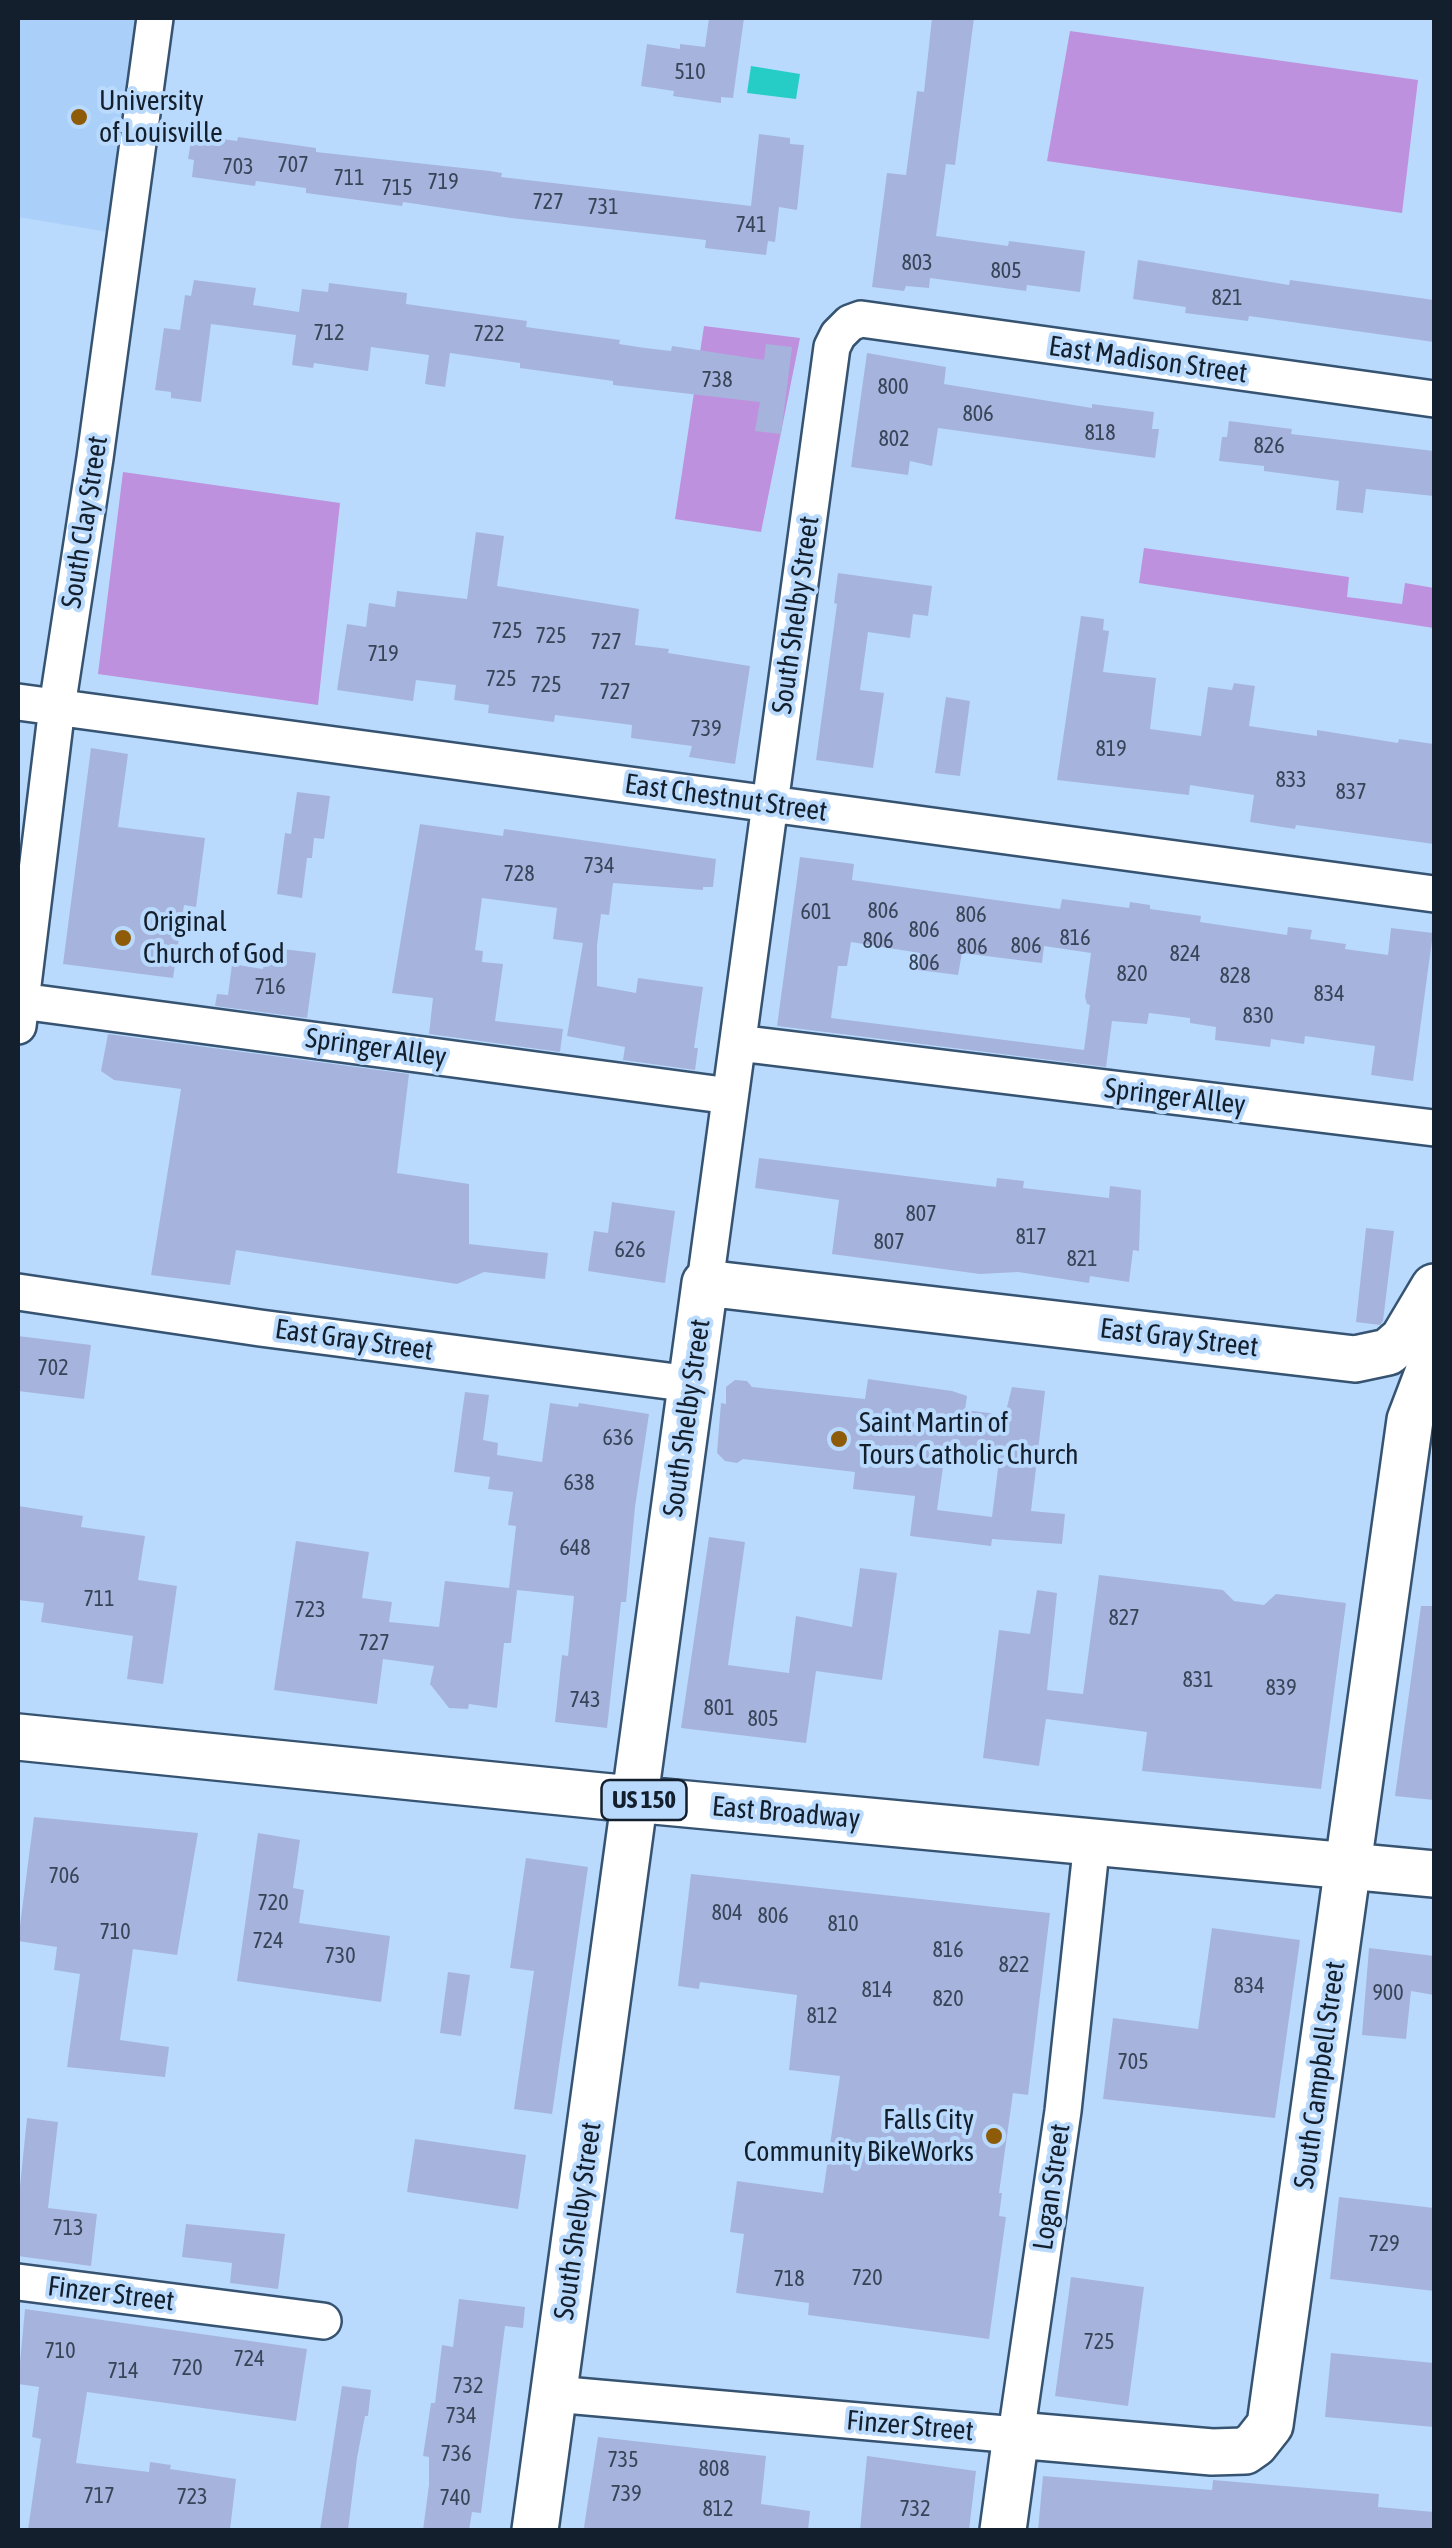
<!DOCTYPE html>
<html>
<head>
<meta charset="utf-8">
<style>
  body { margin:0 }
  #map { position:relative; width:1452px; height:2548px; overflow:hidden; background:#b9dafd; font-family:"Asap Condensed",sans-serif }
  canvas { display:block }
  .frame { position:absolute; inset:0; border:20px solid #131f2c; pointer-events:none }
</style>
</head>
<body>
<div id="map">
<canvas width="1452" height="2548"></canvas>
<div class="frame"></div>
</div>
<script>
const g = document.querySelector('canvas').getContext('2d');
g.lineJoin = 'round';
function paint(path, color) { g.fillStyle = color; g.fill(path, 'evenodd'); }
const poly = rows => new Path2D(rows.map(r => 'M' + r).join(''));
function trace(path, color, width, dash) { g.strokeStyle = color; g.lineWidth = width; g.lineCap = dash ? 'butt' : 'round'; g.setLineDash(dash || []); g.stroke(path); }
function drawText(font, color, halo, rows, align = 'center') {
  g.font = font + ' "Asap Condensed",sans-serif'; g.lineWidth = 8; g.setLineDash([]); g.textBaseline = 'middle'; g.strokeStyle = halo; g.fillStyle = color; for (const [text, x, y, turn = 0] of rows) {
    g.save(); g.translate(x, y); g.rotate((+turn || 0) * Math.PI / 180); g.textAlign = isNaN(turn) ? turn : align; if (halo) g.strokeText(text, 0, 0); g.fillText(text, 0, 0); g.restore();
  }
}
paint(poly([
  [18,18,155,18,126,235,18,217]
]), '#aad0f9');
paint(poly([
  [1070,31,1418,80,1402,213,1047,161],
  [704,326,800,338,761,532,675,519],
  [123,472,340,503,318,705,98,674],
  [1144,548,1349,577,1347,597,1402,604,1405,583,1434,588,1434,628,1139,583]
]), '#be91de');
paint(poly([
  [751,66,800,74,796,99,747,93]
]), '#26cdc6');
paint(poly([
  [709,18,744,18,733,98,721,97,721,103,673,96,674,91,641,86,647,44,680,49,680,44,705,47],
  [932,18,974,18,955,165,946,164,936,236,1008,246,1009,241,1085,251,1080,292,1027,285,1026,291,930,278,929,288,906,286,904,291,872,287,887,173,906,175,917,91,924,92],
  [759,134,790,138,790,144,804,145,797,210,779,207,775,242,768,241,766,255,705,248,706,240,511,218,403,202,402,206,306,193,306,188,256,181,255,186,192,177,194,160,188,159,192,135,237,141,238,137,316,148,316,152,490,171,502,173,501,177,751,206],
  [1138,260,1289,285,1290,280,1434,300,1434,342,1249,316,1248,321,1185,313,1186,307,1133,299],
  [194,280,256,288,253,305,299,312,302,289,328,292,329,283,407,293,406,304,527,321,526,327,620,340,619,344,645,348,671,351,672,346,764,360,766,344,792,347,781,434,755,431,760,402,613,385,613,381,520,368,520,363,450,353,445,387,425,384,429,355,371,347,368,371,314,363,313,368,292,365,296,335,211,324,201,402,171,398,171,392,155,390,164,328,180,330,185,295,191,296],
  [867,353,946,367,944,384,1092,408,1092,404,1154,412,1152,429,1159,429,1155,458,938,428,932,466,910,461,908,475,851,467],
  [1229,421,1292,429,1291,434,1434,451,1434,496,1366,489,1363,513,1336,510,1339,481,1264,471,1264,466,1219,461,1222,437,1227,437],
  [476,532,504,536,497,586,639,609,635,645,669,649,668,653,750,666,735,764,689,757,692,746,631,738,632,725,555,715,554,722,488,713,489,705,454,700,456,685,416,680,413,701,337,690,347,624,366,627,369,603,395,607,397,591,467,599],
  [838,573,932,586,928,616,913,614,910,638,868,632,860,690,884,693,873,768,816,760,837,604,834,603],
  [1081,616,1104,619,1103,630,1109,631,1103,672,1156,678,1150,729,1201,736,1208,687,1232,690,1234,683,1255,686,1249,726,1317,736,1317,730,1398,743,1399,739,1434,744,1434,844,1296,825,1295,829,1250,822,1254,795,1190,785,1189,795,1057,780],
  [946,697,970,701,960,776,935,773],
  [91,748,128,754,118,827,205,838,196,907,184,905,173,978,63,964],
  [297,792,330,796,324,839,314,838,312,858,307,858,302,898,277,894,285,833,291,834],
  [420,824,503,836,504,829,716,859,713,887,703,887,703,890,613,883,609,915,601,914,597,945,597,986,636,993,638,978,703,987,694,1048,698,1048,695,1070,623,1060,625,1047,567,1036,583,943,553,939,557,908,482,898,475,950,483,951,482,962,503,964,495,1021,563,1029,560,1052,429,1034,433,998,392,993],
  [800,857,854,864,852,880,1060,909,1062,899,1129,908,1130,902,1150,905,1150,909,1201,916,1200,922,1287,935,1288,927,1312,930,1310,939,1346,944,1345,949,1388,955,1391,928,1433,933,1413,1081,1371,1075,1375,1046,1305,1036,1304,1044,1271,1039,1270,1047,1215,1040,1216,1027,1190,1023,1190,1018,1149,1013,1147,1024,1112,1021,1106,1067,777,1026],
  [851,942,920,953,918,970,958,975,962,953,1042,963,1044,946,1091,953,1085,997,1087,1004,1090,1005,1084,1050,831,1018,838,966,847,966],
  [266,947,316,953,307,1018,215,1006,217,994,228,995,232,964,263,969],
  [108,1034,409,1074,397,1173,469,1184,469,1244,548,1253,545,1279,484,1272,457,1284,236,1250,230,1285,151,1275,181,1089,114,1080,101,1071],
  [759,1158,996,1187,997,1178,1024,1181,1023,1188,1109,1198,1110,1186,1141,1190,1139,1251,1133,1250,1129,1282,1090,1276,1089,1283,1018,1272,980,1274,832,1254,839,1200,755,1188],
  [612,1202,675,1211,665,1283,588,1271,594,1231,608,1233],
  [1366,1228,1394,1231,1383,1321,1380,1325,1356,1322],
  [18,1336,91,1345,84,1399,18,1391],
  [868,1379,952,1391,967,1396,965,1410,1005,1415,1012,1387,1045,1391,1031,1511,1065,1514,1062,1544,992,1539,991,1546,910,1536,915,1496,853,1489,855,1472,743,1459,737,1463,725,1461,717,1453,721,1403,726,1404,726,1387,735,1380,747,1381,752,1387,865,1399],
  [958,1454,999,1461,992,1517,937,1510,943,1467],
  [465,1392,489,1395,483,1440,498,1443,497,1455,542,1462,550,1403,578,1407,579,1403,649,1414,635,1507,626,1602,621,1602,607,1728,555,1722,562,1655,568,1656,574,1596,517,1590,511,1643,504,1643,497,1708,469,1704,468,1709,449,1708,430,1684,434,1666,383,1659,377,1704,274,1690,296,1541,369,1552,362,1598,392,1602,389,1622,439,1627,445,1581,509,1588,516,1526,508,1525,513,1492,488,1489,490,1477,454,1472],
  [18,1506,83,1516,81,1527,145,1536,138,1580,177,1586,163,1684,127,1679,133,1636,41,1622,44,1603,18,1600],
  [709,1537,745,1542,728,1665,789,1673,796,1616,852,1627,860,1568,897,1573,882,1680,816,1671,806,1743,681,1728],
  [1099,1575,1223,1590,1234,1601,1264,1605,1276,1594,1346,1603,1321,1789,1142,1771,1147,1732,1046,1719,1039,1766,983,1758,999,1630,1030,1634,1037,1590,1057,1593,1047,1690,1083,1694],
  [1421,1606,1434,1606,1434,1800,1395,1796],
  [34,1817,198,1833,177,1955,133,1949,120,2040,169,2047,165,2077,67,2067,80,1974,54,1970,57,1947,18,1941],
  [258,1833,300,1840,293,1888,304,1890,299,1923,390,1936,381,2002,237,1981],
  [526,1858,588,1867,552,2114,514,2109,534,1971,510,1968],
  [691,1874,1050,1913,1028,2095,1013,2093,999,2193,1002,2193,999,2216,1006,2217,989,2339,808,2315,809,2303,736,2293,744,2234,730,2232,737,2181,823,2193,840,2076,789,2070,797,1995,700,1982,699,1989,678,1986],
  [1212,1928,1300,1940,1275,2118,1103,2099,1113,2018,1198,2029],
  [1369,1948,1434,1956,1434,1995,1411,1991,1406,2039,1362,2035],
  [448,1972,470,1975,461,2036,440,2033],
  [27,2118,58,2122,48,2208,97,2214,91,2266,18,2256,18,2206],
  [415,2139,526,2155,518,2209,407,2192],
  [1339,2197,1434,2208,1434,2291,1330,2279],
  [186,2224,285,2234,278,2289,230,2283,232,2263,182,2257],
  [1071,2277,1144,2287,1128,2406,1055,2396],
  [459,2299,525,2307,523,2328,505,2326,481,2513,472,2512,469,2530,423,2530,429,2485,429,2457,423,2456,431,2403,435,2403,442,2345,453,2347],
  [25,2309,307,2349,296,2421,87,2392,76,2463,149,2472,150,2462,171,2465,170,2469,236,2479,230,2530,28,2530,41,2439,32,2437,39,2387,18,2384],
  [1331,2353,1434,2363,1434,2427,1325,2417],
  [342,2386,371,2390,368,2416,365,2416,357,2458,348,2530,320,2530],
  [598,2437,766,2456,761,2504,810,2511,808,2530,586,2530,584,2527],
  [867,2456,976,2471,969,2530,860,2530],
  [1043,2476,1212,2490,1213,2480,1379,2494,1378,2507,1434,2512,1434,2530,1038,2530]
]), '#a6b4dd');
const minor = poly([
  [18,702,1434,894],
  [21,1001,730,1096],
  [18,1026,57,707,95,458,155,18],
  [738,1043,1434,1128],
  [705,1283,832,347,838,335,850,323,861,319,1434,399],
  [18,1292,260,1328,691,1384],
  [18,2282,323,2321],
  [554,2394,1016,2435,1063,2111,1092,1841]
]);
const major = poly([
  [18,1737,601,1796,1434,1874],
  [535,2530,705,1283,1355,1359,1388,1352,1403,1339,1434,1287],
  [1003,2530,1016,2435,1212,2452,1245,2451,1255,2444,1270,2425,1410,1420,1434,1357]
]);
trace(minor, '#365371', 40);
trace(major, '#365371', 50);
trace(minor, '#fff', 35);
trace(major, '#fff', 45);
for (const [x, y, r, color] of [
  [79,117,10,"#8e5b09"],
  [123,938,10,"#8e5b09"],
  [839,1439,10,"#8e5b09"],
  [994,2136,10,"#8e5b09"]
]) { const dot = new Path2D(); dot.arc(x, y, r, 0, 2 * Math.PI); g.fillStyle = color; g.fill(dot); trace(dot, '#b9dafd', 4); }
drawText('22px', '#384458', null, [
  ["510",690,72],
  ["707",293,165],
  ["703",238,167],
  ["711",349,178],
  ["719",443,182],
  ["715",397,188],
  ["727",548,202],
  ["731",603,207],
  ["741",751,225],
  ["803",917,263],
  ["805",1006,271],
  ["821",1227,298],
  ["712",329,333],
  ["722",489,334],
  ["738",717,380],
  ["800",893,387],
  ["806",978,414],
  ["818",1100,433],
  ["802",894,439],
  ["826",1269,446],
  ["725",507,631],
  ["725",551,636],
  ["727",606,642],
  ["719",383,654],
  ["725",501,679],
  ["725",546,685],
  ["727",615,692],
  ["739",706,729],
  ["819",1111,749],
  ["833",1291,780],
  ["837",1351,792],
  ["734",599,866],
  ["728",519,874],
  ["806",883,911],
  ["601",816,912],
  ["806",971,915],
  ["806",924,930],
  ["816",1075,938],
  ["806",878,941],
  ["806",1026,946],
  ["806",972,947],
  ["824",1185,954],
  ["806",924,963],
  ["820",1132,974],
  ["828",1235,976],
  ["716",270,987],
  ["834",1329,994],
  ["830",1258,1016],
  ["807",921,1214],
  ["817",1031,1237],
  ["807",889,1242],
  ["626",630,1250],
  ["821",1082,1259],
  ["702",53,1368],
  ["636",618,1438],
  ["638",579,1483],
  ["648",575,1548],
  ["711",99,1599],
  ["723",310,1610],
  ["827",1124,1618],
  ["727",374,1643],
  ["831",1198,1680],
  ["839",1281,1688],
  ["743",585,1700],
  ["801",719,1708],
  ["805",763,1719],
  ["706",64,1876],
  ["720",273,1903],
  ["804",727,1913],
  ["806",773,1916],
  ["810",843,1924],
  ["710",115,1932],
  ["724",268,1941],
  ["816",948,1950],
  ["730",340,1956],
  ["822",1014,1965],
  ["834",1249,1986],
  ["814",877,1990],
  ["900",1388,1993],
  ["820",948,1999],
  ["812",822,2016],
  ["705",1133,2062],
  ["713",68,2228],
  ["729",1384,2244],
  ["720",867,2278],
  ["718",789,2279],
  ["725",1099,2342],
  ["710",60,2351],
  ["724",249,2359],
  ["720",187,2368],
  ["714",123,2371],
  ["732",468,2386],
  ["734",461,2416],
  ["736",456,2454],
  ["735",623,2460],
  ["808",714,2469],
  ["739",626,2494],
  ["717",99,2496],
  ["723",192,2497],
  ["740",455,2498],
  ["812",718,2509],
  ["732",915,2509]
]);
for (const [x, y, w] of [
  [644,1800,85]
]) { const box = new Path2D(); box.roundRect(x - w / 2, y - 20, w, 40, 8); g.fillStyle = '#b9dafd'; g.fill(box); trace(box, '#131f2c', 2.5); }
drawText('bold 25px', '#131f2c', null, [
  ["US 150",644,1800]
]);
drawText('28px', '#131f2c', '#b9dafd', [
  ["University",99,101],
  ["of Louisville",99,133],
  ["Original",143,922],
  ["Church of God",143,954],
  ["Saint Martin of",859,1423],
  ["Tours Catholic Church",859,1455],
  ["Falls City",974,2120,"right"],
  ["Community BikeWorks",974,2152,"right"]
], 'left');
drawText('28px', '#131f2c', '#b9dafd', [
  ["East Madison Street",1148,360,8],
  ["South Clay Street",85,522,-81],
  ["South Shelby Street",796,615,-82],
  ["East Chestnut Street",726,798,8],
  ["Springer Alley",376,1048,8],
  ["Springer Alley",1175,1097,7],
  ["East Gray Street",1179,1338,7],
  ["East Gray Street",354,1340,8],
  ["South Shelby Street",687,1418,-82],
  ["East Broadway",786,1813,5],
  ["South Campbell Street",1320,2075,-82],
  ["Logan Street",1052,2187,-82],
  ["South Shelby Street",578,2221,-82],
  ["Finzer Street",111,2294,7],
  ["Finzer Street",910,2426,5]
]);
</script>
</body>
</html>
